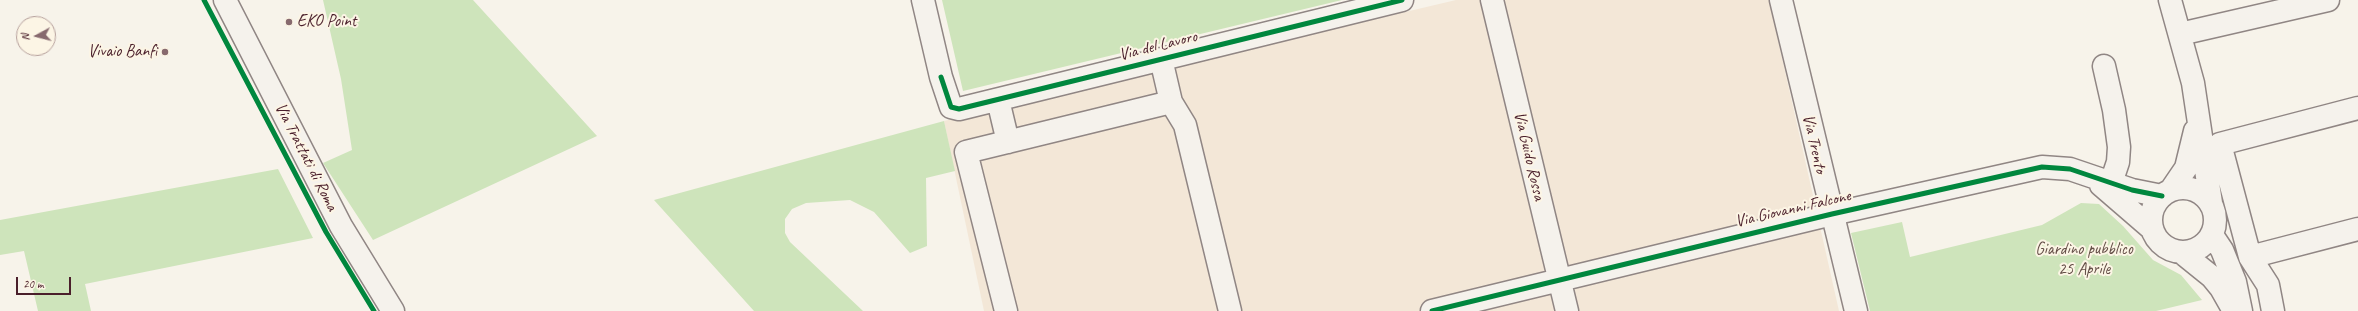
<!DOCTYPE html>
<html>
<head>
<meta charset="utf-8">
<style>
  body { margin:0 }
  #map { position:relative; width:2358px; height:311px; overflow:hidden; background:#f7f3ea; font-family:Caveat,sans-serif }
  canvas { display:block }
  .north { position:absolute; left:16px; top:16px; width:40px; height:40px; box-sizing:border-box; background:#fcf5e5; border:1px solid #b59f9b; border-radius:50%; rotate:263deg; font-size:11px; font-weight:700; line-height:16px; text-align:center; color:#4a1f2b }
  .north::after { content:''; display:block; margin:auto; width:14px; height:18px; background:#87696e; clip-path:polygon(50% 0,100% 100%,50% 72%,0 100%) }
  .scale { position:absolute; left:16px; top:277px; width:55px; height:18px; box-sizing:border-box; border:2px solid #4a1f2b; border-top:0; padding-left:5px; font-size:12px; line-height:14px; white-space:nowrap; color:#4a1f2b; -webkit-text-stroke:3px #fcf5e5; paint-order:stroke }
</style>
</head>
<body>
<div id="map">
<canvas width="2358" height="311"></canvas>
<div class="north">N</div>
<div class="scale">20 m</div>
</div>
<script>
const g = document.querySelector('canvas').getContext('2d');
g.lineJoin = 'round';
function paint(path, color) { g.fillStyle = color; g.fill(path, 'evenodd'); }
const poly = rows => new Path2D(rows.map(r => 'M' + r).join(''));
function trace(path, color, width, dash) { g.strokeStyle = color; g.lineWidth = width; g.lineCap = dash ? 'butt' : 'round'; g.setLineDash(dash || []); g.stroke(path); }
function drawText(font, color, halo, rows, align = 'center') {
  g.font = font + ' Caveat,sans-serif'; g.lineWidth = 4; g.setLineDash([]); g.textBaseline = 'middle'; g.strokeStyle = halo; g.fillStyle = color; for (const [text, x, y, turn = 0] of rows) {
    g.save(); g.translate(x, y); g.rotate((+turn || 0) * Math.PI / 180); g.textAlign = isNaN(turn) ? turn : align; if (halo) g.strokeText(text, 0, 0); g.fillText(text, 0, 0); g.restore();
  }
}
paint(poly([
  [1456,0,1769,0,1839,311,984,311,944,121]
]), '#f3e7d7');
paint(poly([
  [323,0,473,0,597,136,373,240,323,163,352,150,341,79],
  [942,0,1342,0,963,91],
  [944,121,955,171,926,178,927,246,910,253,874,212,850,200,806,203,792,209,785,219,785,233,790,242,863,311,754,311,654,200],
  [278,169,313,238,85,284,91,311,38,311,24,251,0,255,0,220],
  [2081,203,2099,204,2123,226,2153,260,2181,275,2202,300,2156,311,1870,311,1851,233,1902,222,1910,257,2042,225]
]), '#cee4bb');
const minor = poly([
  [923,0,941,77,951,107,959,109,1402,0],
  [1492,0,1567,311],
  [1781,0,1856,311],
  [2170,0,2193,83,2211,203],
  [2180,34,2328,0],
  [1161,59,1171,102,1185,125,1230,311],
  [2104,66,2114,110,2119,147,2118,162,2111,183],
  [998,100,1008,142],
  [2101,185,2152,229],
  '2151 220a32 32 0 1 1 64 0a32 32 0 1 1-64 0Z',
  [2171,190,2186,168,2195,131],
  [2212,235,2222,250,2235,282,2241,311],
  [2181,252,2212,277,2221,288,2234,311],
  [2250,257,2358,229],
  [1006,311,966,152,1171,102],
  [1432,311,1832,214,2042,167,2070,169,2132,190,2162,196],
  [2273,311,2268,285,2250,257,2220,144,2358,108]
]);
const major = poly([
  [225,0,341,226,393,311]
]);
trace(minor, '#908684', 25);
trace(major, '#908684', 25);
trace(minor, '#f5f2ec', 22);
trace(major, '#f5f2ec', 22);
trace(poly([
  [204,0,326,232,374,311],
  [941,77,951,107,959,109,1402,0],
  [1432,311,1832,214,2042,167,2070,169,2132,190,2162,196]
]), '#00873e', 5);
for (const [x, y, r, color] of [
  [289,22,4,"#87696e"],
  [165,52,4,"#87696e"]
]) { const dot = new Path2D(); dot.arc(x, y, r, 0, 2 * Math.PI); g.fillStyle = color; g.fill(dot); trace(dot, '#fcf5e5', 1.5); }
drawText('17px', '#4a1f2b', '#fcf5e5', [
  ["EKO Point",297,22],
  ["Vivaio Banfi",157,52,"right"]
], 'left');
drawText('17px', '#4a1f2b', '#fcf5e5', [
  ["Via del Lavoro",1158,46,-14],
  ["Via Trento",1814,144,77],
  ["Via Guido Rossa",1529,156,77],
  ["Via Trattati di Roma",306,157,63],
  ["Via Giovanni Falcone",1793,209,-13]
]);
drawText('17px', '#634d46', '#fcf5e5', [
  ["Giardino pubblico",2084,250],
  ["25 Aprile",2084,270]
]);
</script>
</body>
</html>
